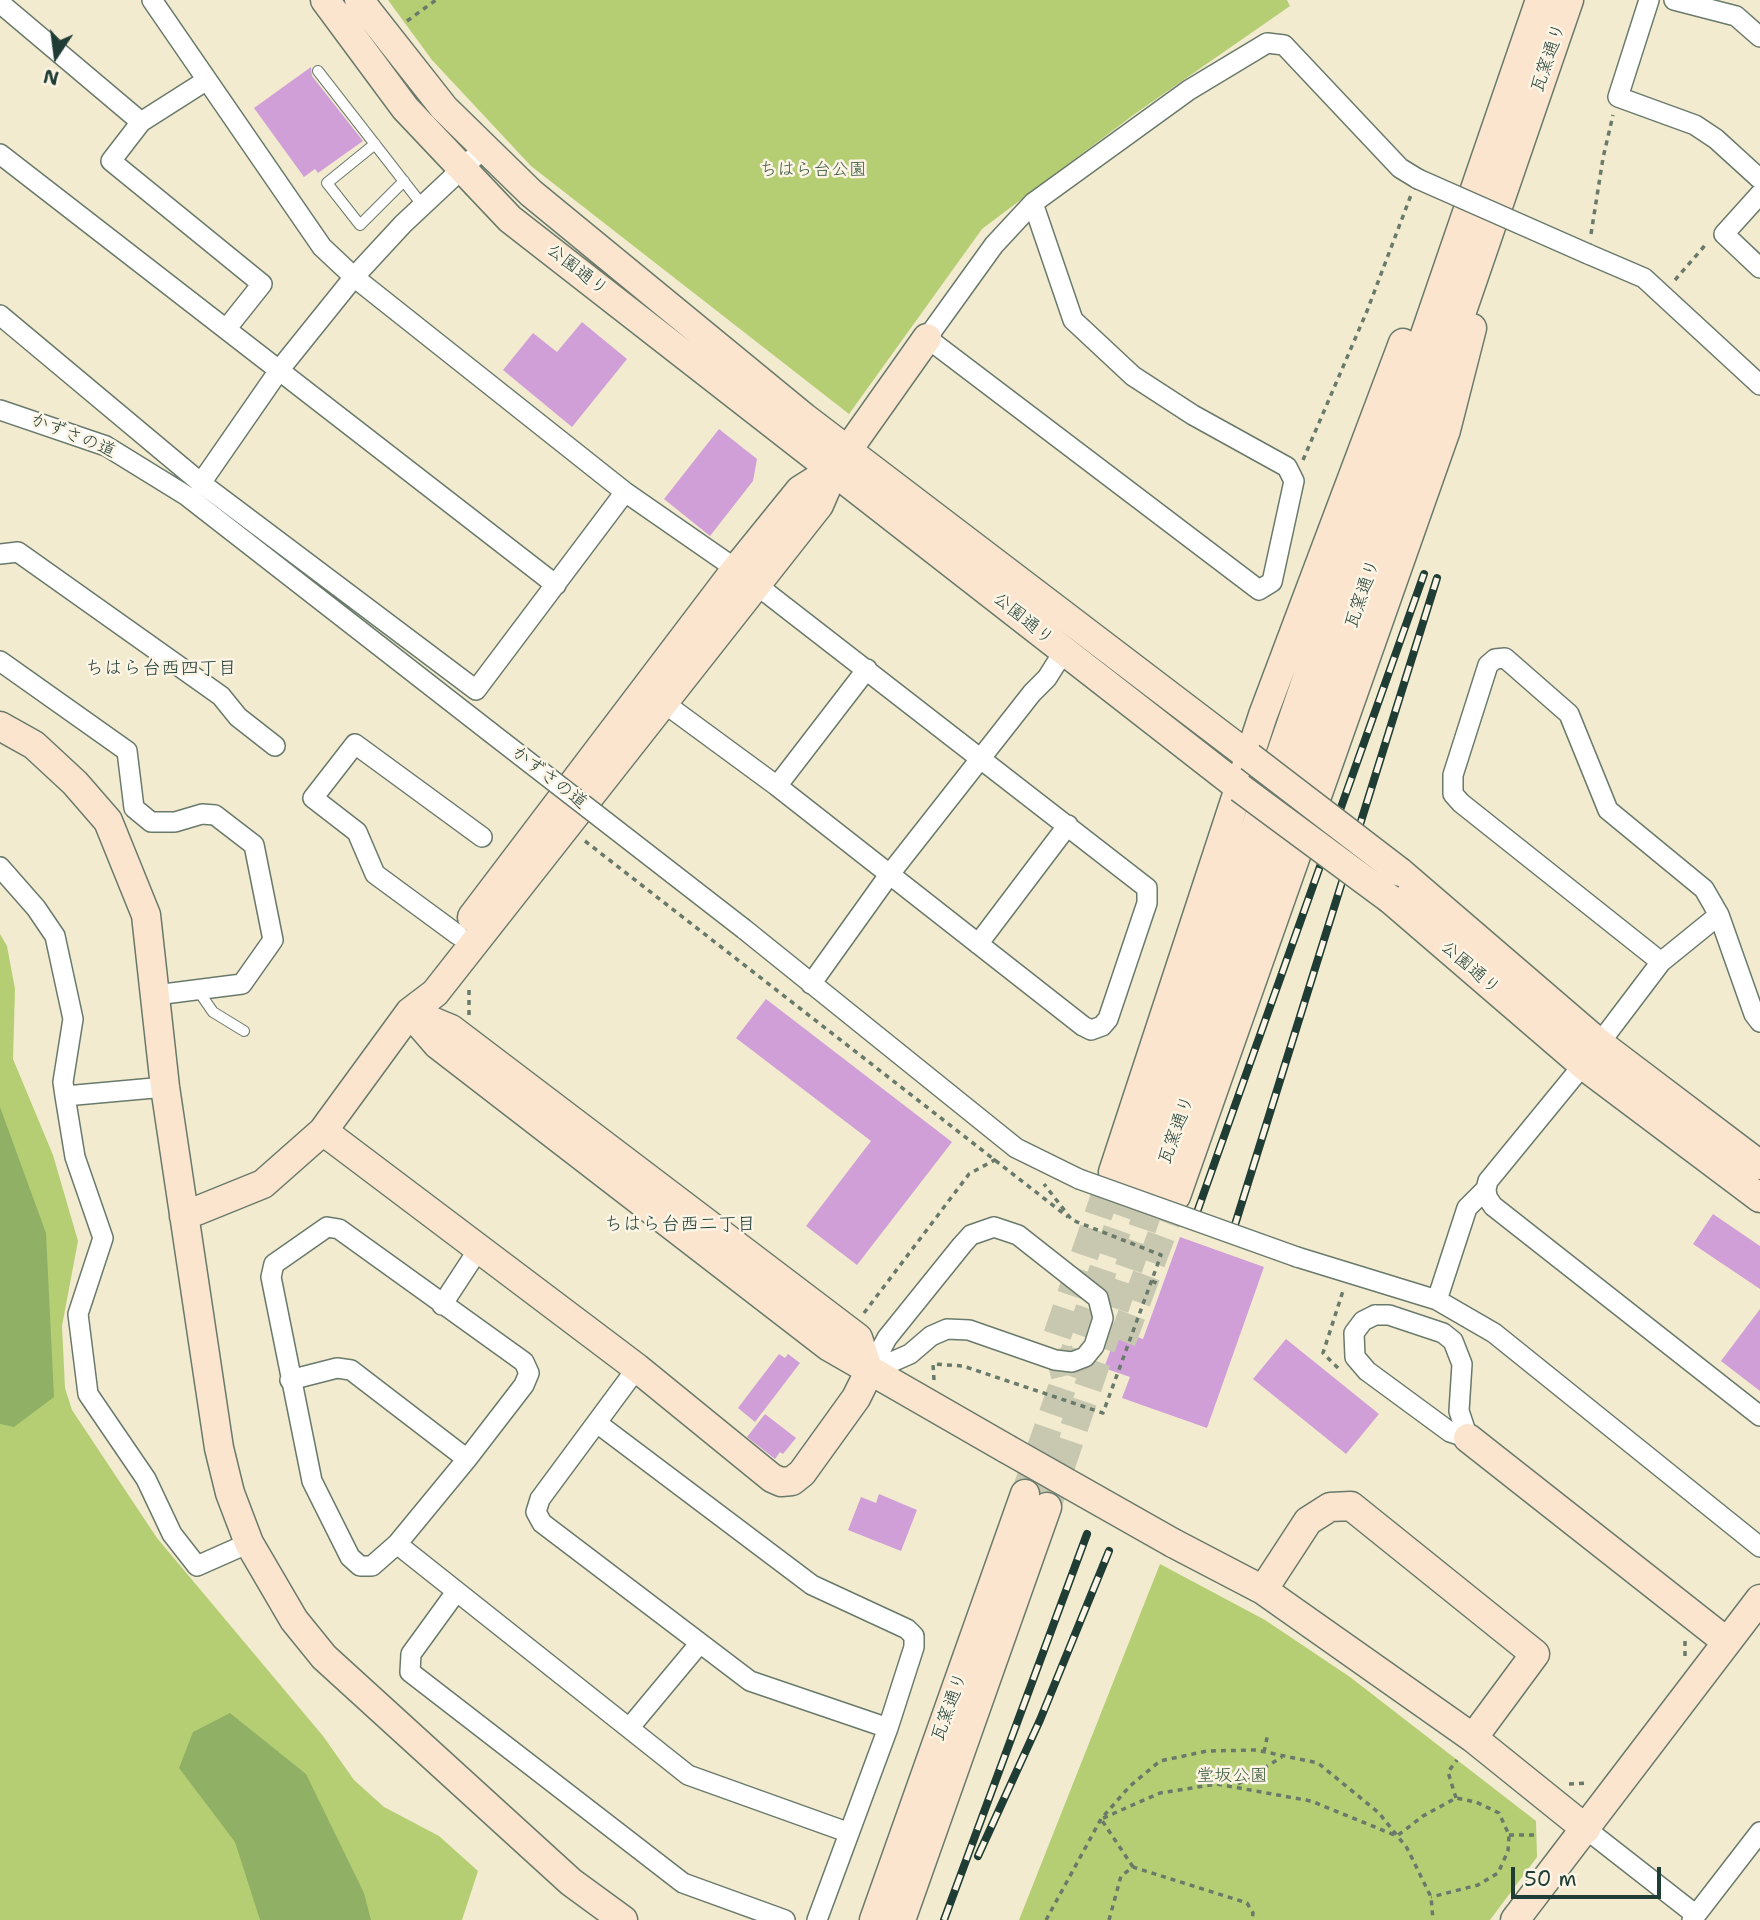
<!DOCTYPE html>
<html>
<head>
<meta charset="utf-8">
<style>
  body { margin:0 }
  #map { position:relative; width:1760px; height:1920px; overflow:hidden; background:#f2ebd0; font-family:"Shantell Sans",sans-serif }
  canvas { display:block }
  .north { position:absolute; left:21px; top:21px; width:70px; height:70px; -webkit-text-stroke:5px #fcf5e5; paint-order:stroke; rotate:193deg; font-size:19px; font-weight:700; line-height:28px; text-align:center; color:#1f3d34 }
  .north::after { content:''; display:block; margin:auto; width:24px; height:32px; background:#1f3d34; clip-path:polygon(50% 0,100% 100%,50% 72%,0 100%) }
  .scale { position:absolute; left:1511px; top:1867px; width:150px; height:32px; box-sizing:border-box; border:4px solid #1f3d34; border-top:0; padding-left:9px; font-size:21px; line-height:24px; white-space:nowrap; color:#1f3d34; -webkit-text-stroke:5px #fcf5e5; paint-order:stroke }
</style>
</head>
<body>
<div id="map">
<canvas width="1760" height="1920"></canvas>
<div class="north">N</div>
<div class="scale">50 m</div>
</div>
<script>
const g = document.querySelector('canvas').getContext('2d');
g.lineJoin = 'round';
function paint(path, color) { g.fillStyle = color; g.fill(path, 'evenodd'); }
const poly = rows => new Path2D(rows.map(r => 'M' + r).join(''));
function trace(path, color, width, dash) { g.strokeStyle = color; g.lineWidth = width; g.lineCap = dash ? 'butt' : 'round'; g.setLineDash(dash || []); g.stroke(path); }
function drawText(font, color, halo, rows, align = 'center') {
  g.font = font + ' "Shantell Sans","Klee One",sans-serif'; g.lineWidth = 5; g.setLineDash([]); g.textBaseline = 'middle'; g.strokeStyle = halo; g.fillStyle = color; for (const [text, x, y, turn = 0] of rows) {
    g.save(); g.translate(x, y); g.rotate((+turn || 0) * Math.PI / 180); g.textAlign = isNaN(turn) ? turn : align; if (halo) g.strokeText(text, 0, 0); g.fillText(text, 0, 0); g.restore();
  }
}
paint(poly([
  [388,0,1287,0,1290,6,1136,113,982,229,849,414,531,166,432,60],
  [0,934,7,946,15,989,13,1059,53,1155,78,1241,62,1326,65,1388,72,1410,157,1538,323,1736,354,1780,384,1807,439,1836,478,1871,462,1920,0,1920],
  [1160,1564,1265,1620,1350,1677,1536,1821,1537,1857,1490,1920,1019,1920]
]), '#b5ce73');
paint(poly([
  [0,1107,46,1233,54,1397,14,1427,0,1424],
  [230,1713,306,1774,364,1893,371,1920,260,1920,235,1842,179,1768,193,1732]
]), '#90b165');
paint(poly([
  [311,67,312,76,363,141,318,173,315,169,304,177,254,108],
  [582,322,627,359,572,427,503,370,533,333,557,352],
  [719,429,757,459,753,481,710,536,664,499],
  [766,999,952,1142,857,1265,806,1226,871,1141,736,1038],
  [1713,1214,1760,1246,1760,1289,1693,1244],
  [1180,1237,1264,1267,1207,1428,1122,1398,1130,1377,1104,1368,1118,1330,1143,1339],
  [1760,1309,1760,1391,1721,1361],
  [1286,1339,1379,1414,1346,1454,1253,1379],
  [779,1354,785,1358,788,1354,800,1363,755,1422,738,1408],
  [765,1414,796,1438,783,1454,780,1452,775,1459,747,1437],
  [879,1494,917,1510,901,1551,848,1530,861,1497,876,1503]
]), '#d09fd7');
trace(poly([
  [1122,1341,1176,1196],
  [1065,1376,1056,1339,1113,1172],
  [1025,1494,1134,1181],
  [1047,1507,1156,1188]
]), '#c8c8b1', 28, [28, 14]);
const lane = poly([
  [318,71,423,206],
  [375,144,327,183,360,225,404,181],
  [197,989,213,1012,244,1031]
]);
const street = poly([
  [152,0,322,247,354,277,625,492,736,569,1147,888,1147,903,1108,1019,1102,1026,1091,1030,1083,1026,777,786,664,703],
  [1649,0,1618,97,1695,125,1716,139,1760,179],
  [1674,0,1736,16,1760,37],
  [0,3,141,122],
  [207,80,141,122,111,161,262,284,227,328],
  [0,154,556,585],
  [1760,194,1724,234,1760,268],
  [1033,203,1073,320,1133,376,1193,415,1287,467,1294,481,1272,582,1259,590,927,338,994,245,1033,203,1189,90,1267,43,1284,45,1400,168,1418,179],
  [1588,254,1644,278,1760,385],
  [0,315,201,483,476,690,625,492],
  [0,410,106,446,187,496,490,732],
  [201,483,280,369,354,277,403,224,483,149],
  [0,554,18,552,221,696,238,717,275,746],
  [0,661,127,751,134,808,151,822,175,822,202,814,215,815,254,845,273,940,242,984,156,995],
  [777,786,867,669],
  [0,867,36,908,55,936,73,1019,63,1082,65,1096,75,1157,103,1238,78,1314,88,1394,146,1479,172,1534,197,1566,249,1543],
  [1719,915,1661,962,1583,1065,1488,1181,1486,1189,1487,1197,1493,1206,1760,1416],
  [744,929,1016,1148,1079,1179],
  [458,935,375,874,357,832,313,798,355,744,482,837],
  [978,944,1068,825],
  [1661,962,1461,803,1453,794,1453,775,1488,665,1495,659,1505,658,1569,714,1608,810,1704,889,1719,915,1754,1014,1760,1022],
  [811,984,889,875,1032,693,1047,678,1064,651],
  [65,1096,165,1087],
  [327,1227,339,1229,524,1362,529,1373,524,1385,467,1459,397,1544,372,1566,360,1566,350,1557,312,1481,271,1277,274,1264,327,1227],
  [994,1227,1018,1235,1098,1298,1103,1318,1094,1346,1085,1357,1072,1362,1055,1360,969,1330,947,1329,931,1336,910,1354,869,1372,887,1338,962,1245,971,1235,994,1227],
  [1297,1257,1437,1300,1494,1333,1760,1547],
  [1437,1300,1467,1208,1486,1189],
  [442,1305,478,1250],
  [1375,1315,1389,1315,1443,1333,1453,1341,1462,1364,1459,1411,1468,1438,1450,1432,1367,1371,1355,1357,1354,1333,1363,1321,1375,1315],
  [637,1368,540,1499,536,1512,542,1523,750,1681,888,1728],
  [290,1380,337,1368,351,1370,467,1459],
  [597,1423,812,1585,907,1629,914,1636,914,1647,888,1728,817,1920],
  [397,1544,688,1775,847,1832],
  [456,1592,411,1654,410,1672,683,1883,785,1920],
  [630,1727,700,1643],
  [1586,1829,1696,1915],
  [1692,1920,1760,1832]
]);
const secondary = poly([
  [325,0,405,108,510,219,1240,788],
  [359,0,444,108,531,193,805,418,1250,757],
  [0,726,34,745,75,783,108,821,146,915,165,1087,219,1448,230,1493,249,1543,294,1620,324,1657,571,1882,623,1920],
  [1400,872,1599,1043,1760,1165],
  [1390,899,1583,1065,1760,1198],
  [472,917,736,569,800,490,835,468],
  [412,1015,438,1045,828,1346,1007,1449],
  [323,1131,637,1368,772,1478,781,1482,792,1481,802,1473,856,1398,869,1372,858,1338,451,1029,410,1012],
  [1113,1172,1263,715,1403,343],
  [1134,1181,1540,0],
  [1156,1188,1288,817,1569,0],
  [1176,1196,1446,430,1472,328],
  [184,1216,263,1184,323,1131,410,1012,435,993,819,505,835,468,927,338],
  [1468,1438,1727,1642],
  [1173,1543,1263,1590,1473,1738,1586,1829],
  [1263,1590,1308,1521,1330,1507,1351,1506,1535,1654,1473,1738],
  [874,1920,1025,1494],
  [901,1920,1047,1507],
  [1515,1920,1760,1599]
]);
trace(lane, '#697a6b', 12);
trace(street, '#697a6b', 22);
trace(secondary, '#697a6b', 31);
trace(poly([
  [407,21,436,0],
  [1591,234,1603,158,1613,115],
  [1675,280,1707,243],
  [1303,460,1367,311,1411,195],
  [585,841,1068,1217],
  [469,1015,469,987],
  [1152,1281,1161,1285],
  [864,1313,969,1174,1000,1157],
  [1338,1368,1323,1353,1343,1291],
  [934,1380,933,1364,963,1366,1103,1413,1161,1255,1072,1220,1044,1184],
  [1685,1656,1685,1639],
  [1264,1752,1268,1733],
  [1238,1784,1282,1757],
  [1569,1784,1589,1783],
  [1456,1798,1448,1772,1457,1760],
  [1509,1835,1536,1835],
  [1133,1867,1101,1819,1160,1793,1217,1784,1311,1801,1397,1836,1423,1816,1456,1798,1476,1802,1499,1813,1509,1835,1508,1851,1498,1873,1478,1885,1431,1897],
  [1046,1920,1101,1819,1130,1786,1160,1761,1207,1751,1256,1750,1318,1763,1379,1813,1407,1848,1431,1897,1433,1920],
  [1109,1920,1121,1876,1133,1867,1247,1903,1253,1913,1252,1920]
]), '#697a6b', 3.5, [5, 5]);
trace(lane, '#fff', 10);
trace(street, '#fff', 19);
trace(secondary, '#fce5cf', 28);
const rail = poly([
  [1196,1215,1424,574],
  [1233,1231,1437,578],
  [978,1856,1040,1720,1109,1551],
  [944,1920,1087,1534]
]);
trace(rail, '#1f3d34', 8);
trace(rail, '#fcf5e5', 5, [16]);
const streetBridge = poly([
  [1418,179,1588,254],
  [490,732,744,929],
  [1079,1179,1297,1257]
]);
const secondaryBridge = poly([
  [1250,757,1400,872],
  [1240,788,1390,899],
  [1007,1449,1173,1543]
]);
trace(streetBridge, '#697a6b', 22, []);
trace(secondaryBridge, '#697a6b', 31, []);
trace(streetBridge, '#fff', 19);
trace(secondaryBridge, '#fce5cf', 28);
drawText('18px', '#1f3d34', '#fcf5e5', [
  ["瓦窯通り",1549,58,-71],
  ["公園通り",577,270,38],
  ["かずさの道",73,436,22],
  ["瓦窯通り",1363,594,-71],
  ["公園通り",1023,619,39],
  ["かずさの道",549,778,38],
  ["公園通り",1470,968,41],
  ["瓦窯通り",1177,1130,-70],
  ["瓦窯通り",950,1707,-70]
]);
drawText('18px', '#3d5a41', '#fcf5e5', [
  ["ちはら台公園",813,170],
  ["堂坂公園",1232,1776]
]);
drawText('19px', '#1f3d34', '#fcf5e5', [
  ["ちはら台西四丁目",161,669],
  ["ちはら台西二丁目",680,1225]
]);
</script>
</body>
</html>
